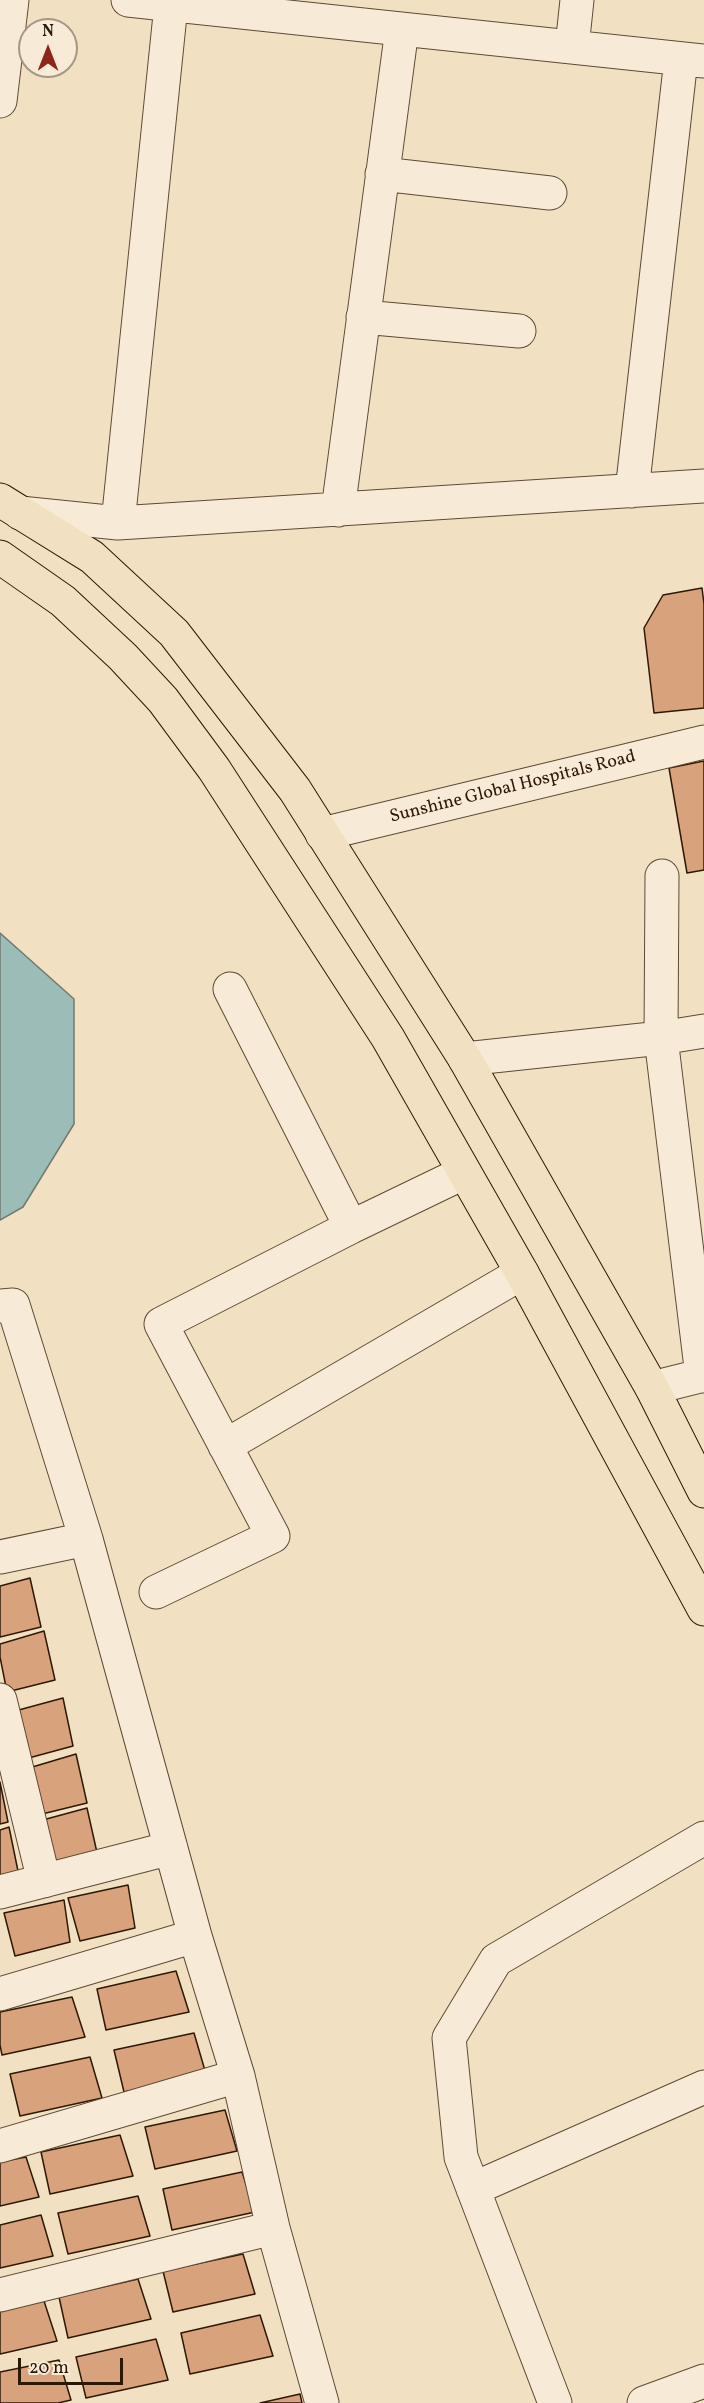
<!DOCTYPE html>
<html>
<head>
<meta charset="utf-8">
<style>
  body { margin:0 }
  #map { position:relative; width:704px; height:2403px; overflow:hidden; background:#f2e0c2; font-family:Vollkorn,serif }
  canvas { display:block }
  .north { position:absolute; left:18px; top:18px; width:60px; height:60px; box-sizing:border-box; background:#f7ebd7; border:2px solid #a69783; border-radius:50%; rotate:0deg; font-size:16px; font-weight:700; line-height:24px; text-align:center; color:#2d1805 }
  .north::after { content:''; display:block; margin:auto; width:21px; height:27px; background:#8f2418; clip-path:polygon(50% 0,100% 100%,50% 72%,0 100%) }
  .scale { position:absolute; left:18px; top:2358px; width:105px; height:27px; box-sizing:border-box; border:3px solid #2d1805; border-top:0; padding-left:8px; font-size:18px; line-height:21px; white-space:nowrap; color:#2d1805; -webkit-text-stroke:4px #f7ebd7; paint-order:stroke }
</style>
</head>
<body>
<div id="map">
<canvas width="704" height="2403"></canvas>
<div class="north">N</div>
<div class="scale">20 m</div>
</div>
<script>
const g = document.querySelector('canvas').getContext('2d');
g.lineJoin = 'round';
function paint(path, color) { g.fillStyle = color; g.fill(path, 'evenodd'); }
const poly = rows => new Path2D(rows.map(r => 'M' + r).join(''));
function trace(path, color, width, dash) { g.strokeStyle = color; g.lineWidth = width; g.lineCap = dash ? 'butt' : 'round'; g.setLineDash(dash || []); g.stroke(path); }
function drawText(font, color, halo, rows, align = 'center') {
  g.font = font + ' Vollkorn,serif'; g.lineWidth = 5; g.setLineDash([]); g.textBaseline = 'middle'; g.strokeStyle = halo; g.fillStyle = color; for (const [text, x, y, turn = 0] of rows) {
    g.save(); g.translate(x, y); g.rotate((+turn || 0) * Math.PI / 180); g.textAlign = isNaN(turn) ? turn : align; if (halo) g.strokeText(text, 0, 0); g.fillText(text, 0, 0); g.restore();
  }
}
const water = poly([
  [0,933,74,999,74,1124,23,1207,0,1220,0,933]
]);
paint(water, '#9cbcb8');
trace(water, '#707a70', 1.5);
const building = poly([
  [702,588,704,604,704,708,654,713,644,628,663,595,702,588],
  [704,761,704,870,687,873,669,768,704,761],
  [30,1578,41,1627,0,1637,0,1586,30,1578],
  [44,1631,55,1680,7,1692,0,1657,0,1644,44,1631],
  [63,1698,73,1746,25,1759,15,1711,63,1698],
  [76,1754,87,1803,38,1815,29,1768,76,1754],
  [0,1782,8,1822,0,1824,0,1782],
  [87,1808,98,1857,49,1869,39,1821,87,1808],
  [9,1827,19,1876,0,1881,0,1830,9,1827],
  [128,1885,135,1928,80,1941,68,1898,128,1885],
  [64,1900,70,1942,15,1956,4,1913,64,1900],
  [176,1971,189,2012,106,2030,97,1989,176,1971],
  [72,1997,85,2037,2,2055,0,2045,0,2012,72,1997],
  [194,2033,206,2074,124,2092,114,2050,194,2033],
  [90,2057,102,2098,20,2116,10,2074,90,2057],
  [225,2110,237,2151,155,2169,145,2127,225,2110],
  [120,2135,133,2176,50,2194,41,2152,120,2135],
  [26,2157,39,2197,0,2206,0,2162,26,2157],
  [242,2172,255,2212,172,2230,163,2189,242,2172],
  [138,2196,150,2236,68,2254,58,2213,138,2196],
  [41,2215,53,2256,0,2268,0,2225,41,2215],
  [243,2254,255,2294,173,2312,163,2271,243,2254],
  [138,2279,151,2319,68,2338,59,2297,138,2279],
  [44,2301,57,2341,0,2354,0,2310,44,2301],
  [260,2315,273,2356,190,2374,181,2333,260,2315],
  [156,2339,168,2380,86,2398,76,2357,156,2339],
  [59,2360,71,2400,58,2403,0,2403,0,2372,59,2360],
  [300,2394,302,2403,260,2403,300,2394]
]);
paint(building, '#d8a27c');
trace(building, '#2d1805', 1.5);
const minor = poly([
  [128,0,704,61],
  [572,47,577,0],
  [0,101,12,0],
  [382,174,550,193],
  [363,317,519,331],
  [632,491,681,59],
  [338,510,402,29],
  [20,513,118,523,704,486],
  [118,523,171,5],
  [322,834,704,742],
  [662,876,661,1038,702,1376],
  [230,989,351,1227],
  [465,1059,661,1038,704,1031],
  [0,1306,13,1305,86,1539,195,1936,238,2076,273,2228,322,2403],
  [652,1388,704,1375],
  [225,1446,522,1273],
  [0,1557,86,1539],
  [156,1592,273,1536,161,1324,351,1227,463,1173],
  [0,1700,44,1881],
  [0,1892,171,1848],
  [0,1994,195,1936],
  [0,2146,238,2076],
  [473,2189,704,2087],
  [0,2295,273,2228],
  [555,2403,461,2157,449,2038,496,1960,704,1838]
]);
const tertiary = poly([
  [644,2403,704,2381]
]);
const trunk = poly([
  [0,500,92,557,174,633,295,790,465,1059,652,1388,704,1491],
  [0,557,63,601,123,657,163,700,214,769,388,1038,522,1273,704,1609]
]);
trace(minor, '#5e4a34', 35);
trace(tertiary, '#5e4a34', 35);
trace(trunk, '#2d1805', 35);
trace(minor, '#f7ebd7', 33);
trace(tertiary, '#f7ebd7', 33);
trace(trunk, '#f2e0c2', 33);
drawText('18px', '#2d1805', '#f7ebd7', [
  ["Sunshine Global Hospitals Road",513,788,-14]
]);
</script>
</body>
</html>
